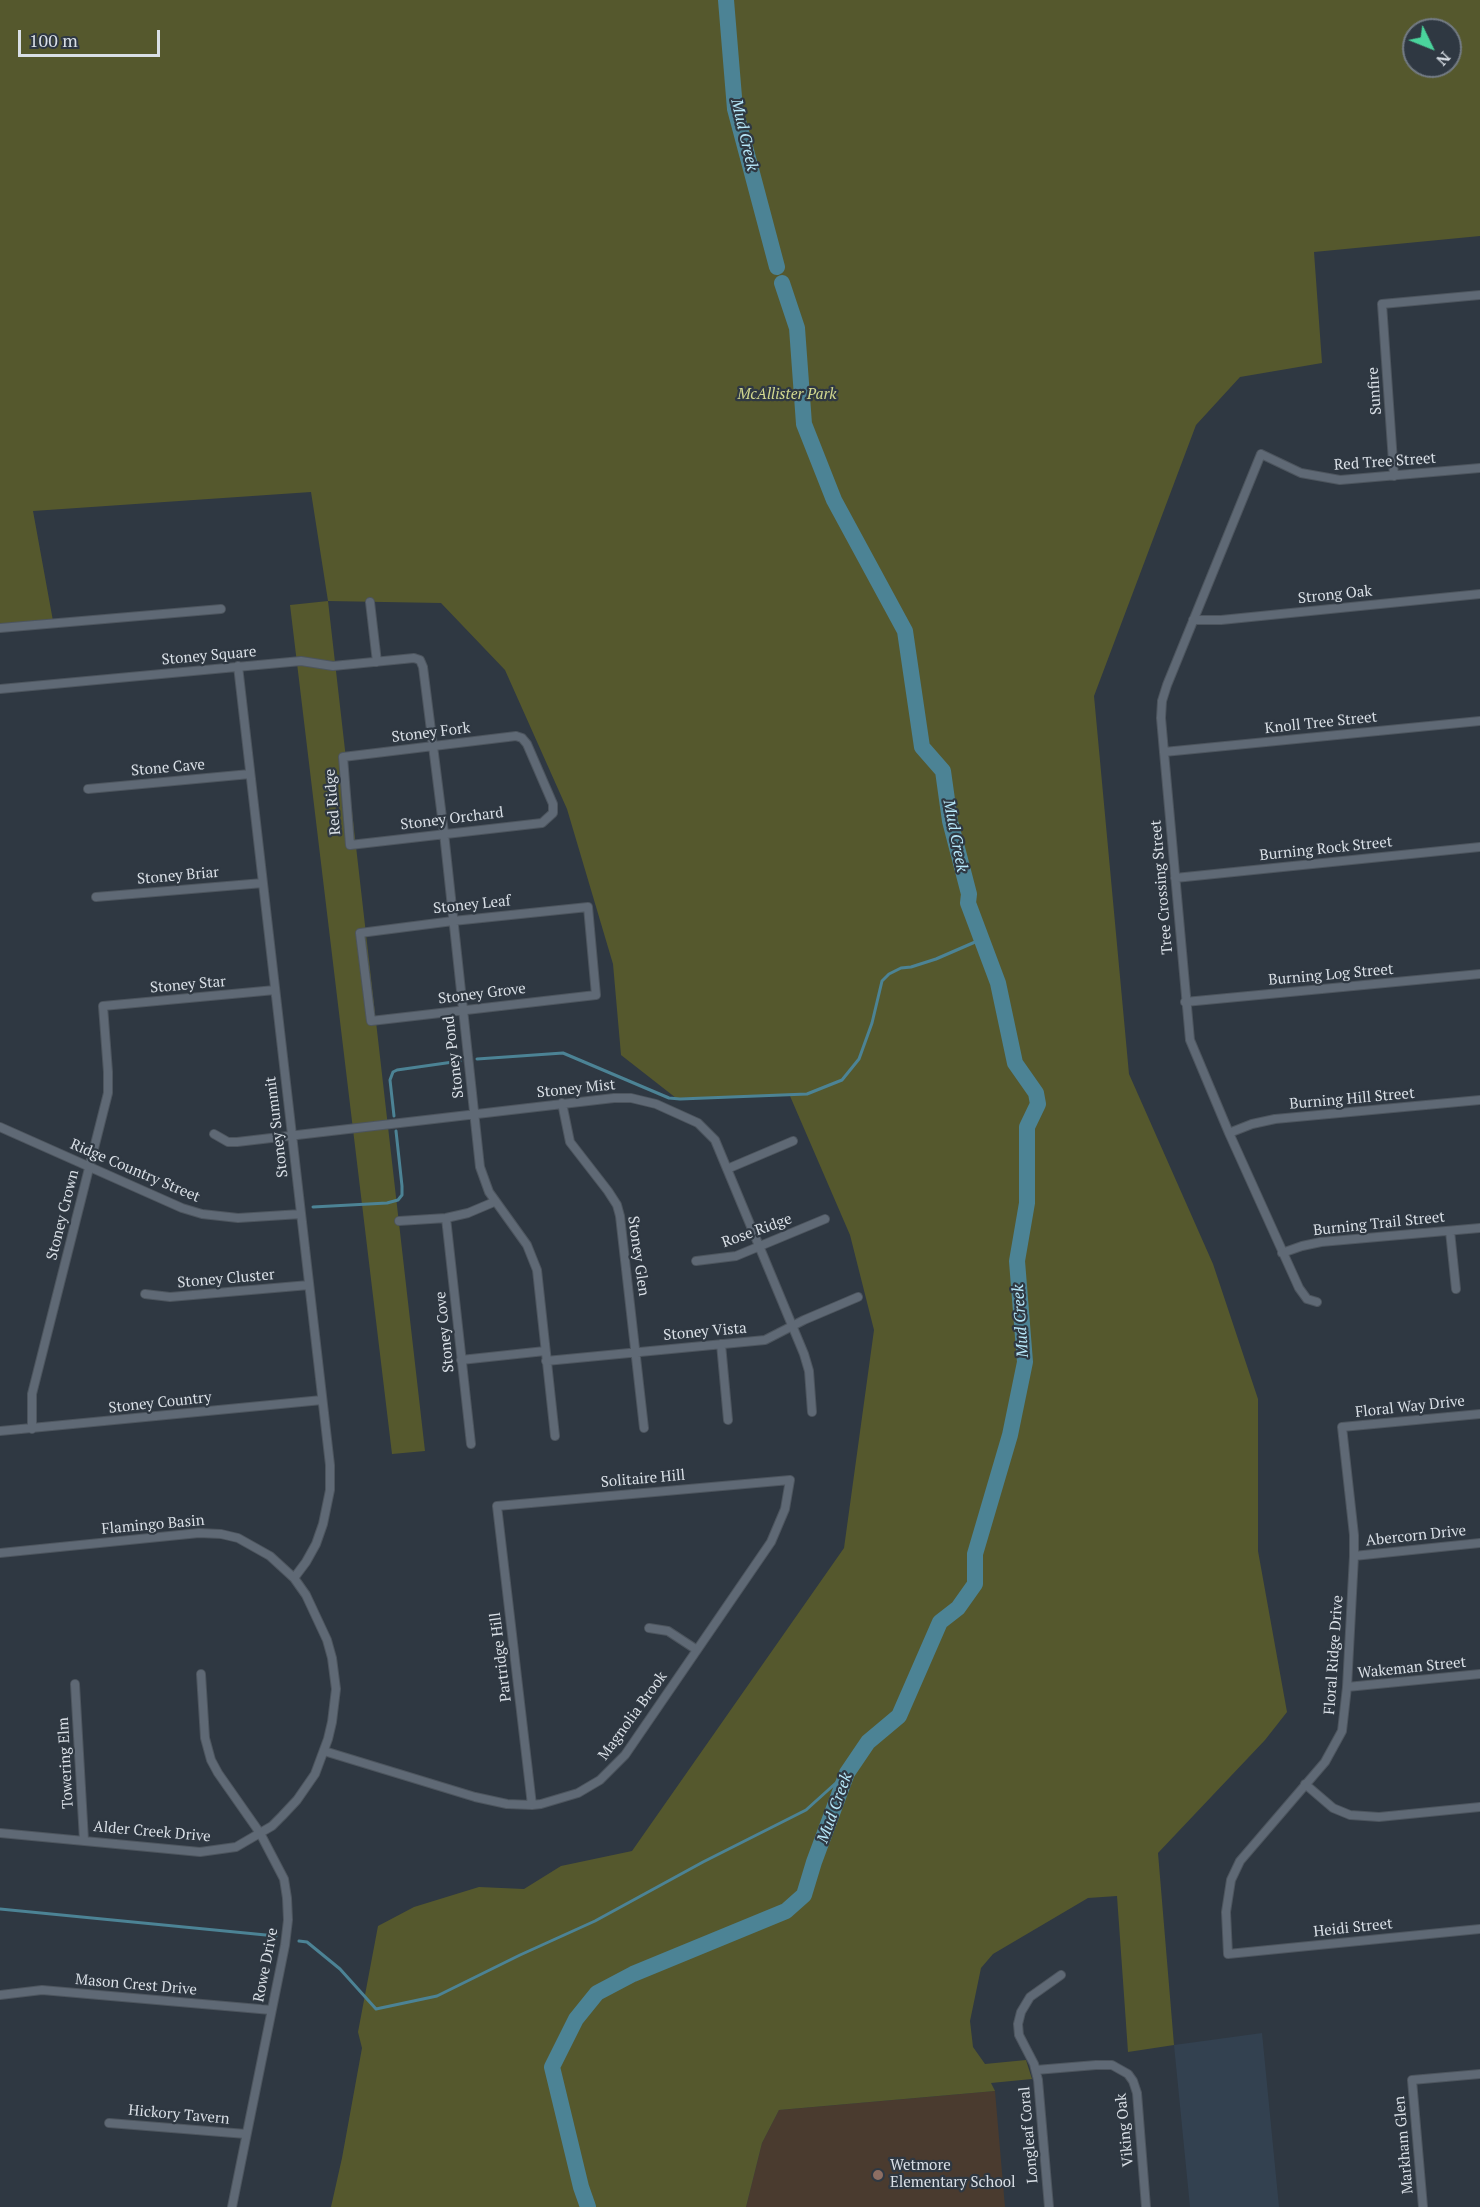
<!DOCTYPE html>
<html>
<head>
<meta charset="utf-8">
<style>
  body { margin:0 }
  #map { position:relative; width:1480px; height:2207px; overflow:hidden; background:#2f3842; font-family:"PT Serif",serif }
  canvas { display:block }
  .north { position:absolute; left:1402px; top:18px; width:60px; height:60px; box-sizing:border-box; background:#2f3842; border:2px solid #737b84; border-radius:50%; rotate:133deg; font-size:16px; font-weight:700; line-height:24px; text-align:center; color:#d9dfe6 }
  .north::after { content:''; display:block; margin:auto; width:21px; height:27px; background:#4ad49c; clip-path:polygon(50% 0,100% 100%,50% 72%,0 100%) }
  .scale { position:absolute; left:18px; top:30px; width:142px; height:27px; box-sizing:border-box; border:3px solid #d9dfe6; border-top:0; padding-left:8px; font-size:18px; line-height:21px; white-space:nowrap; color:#d9dfe6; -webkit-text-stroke:4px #2f3842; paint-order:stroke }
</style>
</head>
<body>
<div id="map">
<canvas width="1480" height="2207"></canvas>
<div class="north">N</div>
<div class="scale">100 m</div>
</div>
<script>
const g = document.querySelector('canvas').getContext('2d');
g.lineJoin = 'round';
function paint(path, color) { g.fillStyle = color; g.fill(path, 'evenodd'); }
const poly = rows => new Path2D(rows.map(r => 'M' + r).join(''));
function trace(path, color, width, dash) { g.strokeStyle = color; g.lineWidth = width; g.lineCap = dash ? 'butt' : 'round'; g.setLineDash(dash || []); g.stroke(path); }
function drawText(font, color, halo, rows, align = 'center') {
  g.font = font + ' "PT Serif",serif'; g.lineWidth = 4.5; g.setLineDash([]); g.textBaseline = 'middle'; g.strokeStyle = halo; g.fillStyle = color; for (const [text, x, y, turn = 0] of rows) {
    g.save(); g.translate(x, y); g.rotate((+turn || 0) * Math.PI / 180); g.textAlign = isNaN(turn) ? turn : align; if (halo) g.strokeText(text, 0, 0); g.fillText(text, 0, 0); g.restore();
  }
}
paint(poly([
  [1262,2033,1279,2207,1190,2207,1174,2045]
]), '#334150');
paint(poly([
  [995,2091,1005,2207,746,2207,762,2143,779,2110]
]), '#4a3b2f');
paint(poly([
  [0,0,1480,0,1480,236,1314,252,1322,363,1240,377,1196,425,1094,696,1129,1074,1213,1264,1258,1399,1258,1551,1287,1712,1265,1740,1158,1853,1174,2045,1128,2052,1117,1896,1088,1898,993,1954,981,1968,970,2021,973,2047,985,2064,1026,2060,1032,2079,991,2083,995,2091,779,2110,762,2143,746,2207,331,2207,342,2158,362,2048,358,2032,378,1926,414,1907,479,1887,524,1889,561,1866,632,1851,844,1548,874,1330,850,1235,790,1096,676,1098,621,1055,613,964,567,809,505,670,441,603,328,601,425,1451,392,1454,290,605,328,601,311,492,33,511,53,621,0,626],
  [1414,30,1450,30,1450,66,1414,66]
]), '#55582d');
trace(poly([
  [477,1059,563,1053,669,1098,680,1099,807,1094,842,1080,859,1059,872,1023,882,981,889,974,901,968,911,967,936,959,982,939],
  [394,1116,390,1080,393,1072,397,1070,460,1061],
  [313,1207,387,1203,398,1200,402,1195,402,1186,396,1131],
  [0,1909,276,1936],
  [299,1941,307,1942,340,1969,376,2009,437,1996,520,1955,595,1921,703,1862,806,1810,847,1773]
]), '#4c8395', 3);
trace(poly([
  [726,0,735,109,777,267],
  [588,2207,581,2187,552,2067,576,2019,597,1993,633,1974,786,1911,804,1895,814,1862,847,1773,868,1742,899,1716,940,1622,958,1608,975,1584,975,1554,1010,1435,1025,1362,1017,1261,1027,1203,1027,1127,1038,1104,1036,1093,1015,1063,998,983,968,903,969,894,950,821,943,771,922,747,905,631,834,500,804,424,797,328,782,283]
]), '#4c8395', 16);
const minor = poly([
  [1394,476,1382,304,1480,295],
  [370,602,377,662],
  [1193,620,1221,620,1480,594],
  [0,628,221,609],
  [238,666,330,1465,330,1490,323,1524,316,1544,306,1562,294,1578],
  [0,689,301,661,333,666,414,658,420,660,423,667,444,833,480,1167,489,1192,527,1245,537,1270,555,1436],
  [516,736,522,738,527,744,553,804,553,813,542,823,350,845,343,757,516,736],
  [1164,752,1480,721],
  [88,789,250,774],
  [1175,878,1480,847],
  [96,897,263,883],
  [588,907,596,995,371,1021,360,933,453,921,588,907],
  [1185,1002,1480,974],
  [562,1103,570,1142,608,1191,617,1205,620,1216,644,1428],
  [0,1127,182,1208,202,1214,238,1218,301,1214],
  [1229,1133,1252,1124,1275,1119,1480,1100],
  [214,1134,228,1142,237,1142,614,1098,631,1098,656,1104,698,1123,715,1140,804,1354,809,1371,812,1412],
  [727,1169,793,1141],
  [446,1218,471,1444],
  [399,1221,446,1218,468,1213,494,1202],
  [1450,1231,1456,1289],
  [1282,1253,1302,1246,1321,1242,1480,1228],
  [696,1261,736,1256,825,1219],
  [145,1294,170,1297,309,1285],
  [1317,1302,1307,1299,1299,1288,1229,1133,1190,1040,1164,752,1161,718,1162,701,1167,685,1261,454,1301,473,1340,480,1480,468],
  [721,1344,728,1420],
  [461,1360,545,1351],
  [546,1361,765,1340,804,1320,858,1297],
  [1480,1414,1342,1427,1354,1535,1354,1556,1347,1687,1342,1731,1325,1762,1240,1861,1231,1880,1226,1912,1228,1954,1480,1929],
  [32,1429,32,1394,108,1093,108,1072,103,1006,275,990],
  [0,1431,322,1400],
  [0,1553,199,1533,221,1534,238,1538,270,1556,294,1578,306,1595,327,1640,332,1658,336,1689,332,1722,328,1739,315,1774,297,1800,282,1816,272,1826,236,1847,200,1852,0,1833],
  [1354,1556,1480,1543],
  [649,1628,668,1631,697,1650],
  [201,1674,205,1738,211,1760,218,1773,260,1833,284,1879,287,1898,288,1920,285,1945,232,2207],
  [75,1684,84,1840],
  [1347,1687,1480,1674],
  [324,1751,475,1797,507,1804,532,1805,541,1804,578,1793,600,1780,625,1755,771,1542,785,1509,790,1480,497,1506,532,1805],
  [1305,1784,1333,1808,1350,1815,1379,1817,1480,1807],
  [0,1995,42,1990,271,2010],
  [1036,2070,1096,2065,1112,2065,1128,2074,1133,2081,1137,2093,1146,2207],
  [109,2123,246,2134],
  [1049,2207,1038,2080,1034,2064,1019,2035,1018,2024,1021,2012,1030,1997,1061,1975],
  [1423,2207,1412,2080,1480,2074]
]);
trace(minor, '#4d555e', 10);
trace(minor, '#5f6975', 8);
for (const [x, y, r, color] of [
  [878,2175,6,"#8d6e63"]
]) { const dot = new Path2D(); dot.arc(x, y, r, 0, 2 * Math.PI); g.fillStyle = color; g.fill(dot); trace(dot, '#2f3842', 2); }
drawText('15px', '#d9dfe6', '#2f3842', [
  ["Sunfire",1375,391,-94],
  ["Red Tree Street",1385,462,-4],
  ["Strong Oak",1335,595,-6],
  ["Stoney Square",209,656,-5],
  ["Knoll Tree Street",1321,723,-6],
  ["Stoney Fork",431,733,-7],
  ["Stone Cave",168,768,-5],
  ["Red Ridge",333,802,-95],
  ["Stoney Orchard",452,819,-7],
  ["Burning Rock Street",1326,849,-6],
  ["Stoney Briar",178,876,-5],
  ["Tree Crossing Street",1162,887,-95],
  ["Stoney Leaf",472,905,-6],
  ["Burning Log Street",1331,975,-5],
  ["Stoney Star",188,985,-5],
  ["Stoney Grove",482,994,-7],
  ["Stoney Pond",454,1057,-97],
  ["Stoney Mist",576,1089,-6],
  ["Burning Hill Street",1352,1099,-5],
  ["Stoney Summit",277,1127,-97],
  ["Ridge Country Street",135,1171,23],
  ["Stoney Crown",63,1215,-76],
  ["Burning Trail Street",1379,1224,-6],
  ["Rose Ridge",757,1231,-20],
  ["Stoney Glen",638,1256,82],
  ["Stoney Cluster",226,1279,-5],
  ["Stoney Cove",445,1332,-96],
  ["Stoney Vista",705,1332,-5],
  ["Stoney Country",160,1403,-6],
  ["Floral Way Drive",1410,1407,-6],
  ["Solitaire Hill",643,1479,-5],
  ["Flamingo Basin",153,1525,-5],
  ["Abercorn Drive",1416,1536,-6],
  ["Floral Ridge Drive",1334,1655,-86],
  ["Partridge Hill",501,1657,-97],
  ["Wakeman Street",1412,1668,-6],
  ["Magnolia Brook",633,1716,-54],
  ["Towering Elm",66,1763,-93],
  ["Alder Creek Drive",152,1832,5],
  ["Heidi Street",1353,1928,-6],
  ["Rowe Drive",266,1965,-79],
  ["Mason Crest Drive",136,1985,5],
  ["Hickory Tavern",179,2115,5],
  ["Viking Oak",1125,2130,-96],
  ["Longleaf Coral",1029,2135,-95],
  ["Markham Glen",1404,2145,-95]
]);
drawText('italic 15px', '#d2d88f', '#2f3842', [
  ["McAllister Park",787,395]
]);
drawText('15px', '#d9dfe6', '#2f3842', [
  ["Wetmore",890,2166],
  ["Elementary School",890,2183]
], 'left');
drawText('italic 16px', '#b7e8fa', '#2f3842', [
  ["Mud Creek",744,135,77],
  ["Mud Creek",955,836,79],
  ["Mud Creek",1021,1321,-94],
  ["Mud Creek",835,1808,-70]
]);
</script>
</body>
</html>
